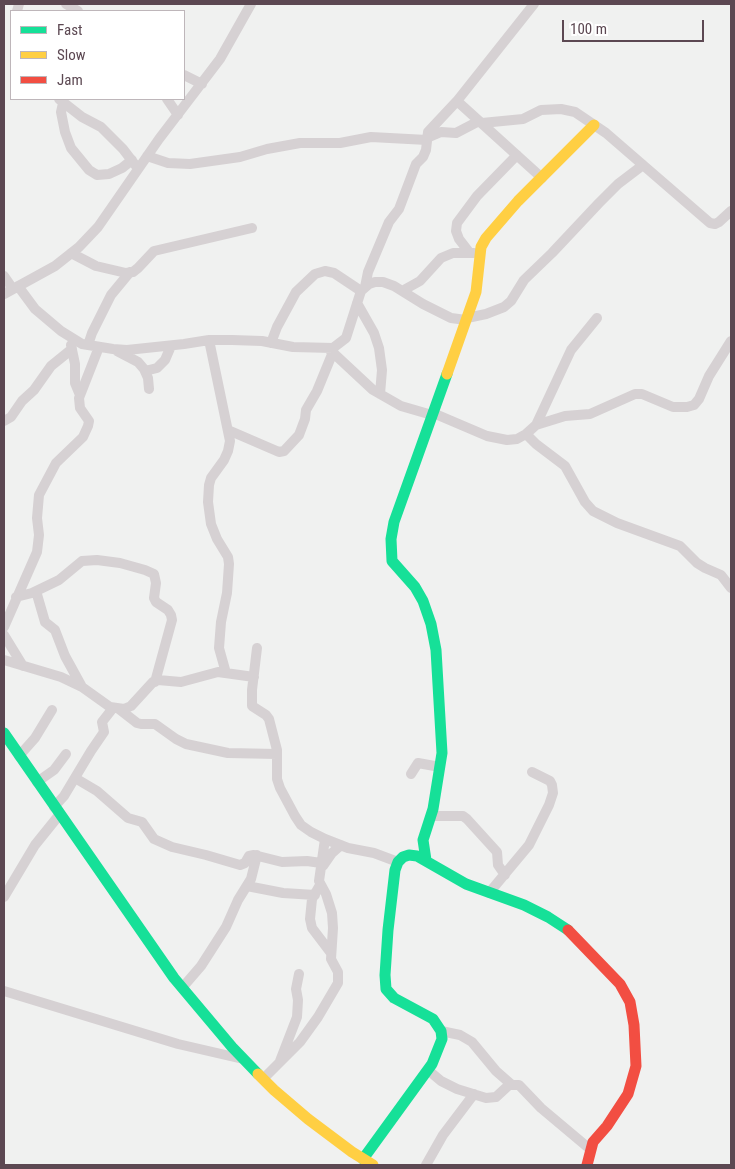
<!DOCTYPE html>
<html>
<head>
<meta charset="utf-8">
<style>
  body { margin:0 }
  #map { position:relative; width:735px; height:1169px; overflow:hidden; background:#f0f1f0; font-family:"Roboto Condensed",sans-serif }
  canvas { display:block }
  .frame { position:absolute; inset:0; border:5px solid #5c4852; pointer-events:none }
  .legend { position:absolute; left:10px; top:10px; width:175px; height:90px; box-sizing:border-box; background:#fff; border:1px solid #beb6ba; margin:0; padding:6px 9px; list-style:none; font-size:15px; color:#5c4852 }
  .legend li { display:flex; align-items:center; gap:10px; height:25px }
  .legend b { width:25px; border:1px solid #beb6ba }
  .scale { position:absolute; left:562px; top:20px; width:142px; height:22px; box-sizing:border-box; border:2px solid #5c4852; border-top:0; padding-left:6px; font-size:15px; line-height:18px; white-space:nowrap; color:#5c4852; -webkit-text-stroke:4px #fff; paint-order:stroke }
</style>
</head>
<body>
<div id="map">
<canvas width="735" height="1169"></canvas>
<div class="frame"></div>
<ul class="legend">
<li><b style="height:6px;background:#16e098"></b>Fast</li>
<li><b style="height:6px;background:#ffcf43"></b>Slow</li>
<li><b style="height:6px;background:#f24e42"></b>Jam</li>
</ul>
<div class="scale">100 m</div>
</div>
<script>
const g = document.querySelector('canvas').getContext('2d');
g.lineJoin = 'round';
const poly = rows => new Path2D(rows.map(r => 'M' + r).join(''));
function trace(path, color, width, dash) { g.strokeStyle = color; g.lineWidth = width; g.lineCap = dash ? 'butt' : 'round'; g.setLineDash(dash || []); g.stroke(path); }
trace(poly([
  [66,4,78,11],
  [17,11,19,4],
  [184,75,202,84],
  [59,99,82,117,101,127,123,149,136,166],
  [167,99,178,115],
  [457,101,542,178],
  [63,103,61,112,65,132,71,148,89,170,97,175,109,174,122,168,132,160],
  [482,123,523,119,541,110,561,109,575,112,606,133,710,223,715,224,719,222,731,211],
  [427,138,441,132,456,133,479,121],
  [147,156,168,163,190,164,240,157,267,149,300,143,340,143,371,137,427,140],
  [469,252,459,239,456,231,457,223,477,196,517,155],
  [71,253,96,266,126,273,133,272,138,268,154,251,252,228],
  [4,276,13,289],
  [18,286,35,309,61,331,82,344,113,349,127,350,184,344,209,340,232,340,262,341,293,347,333,348,346,338,361,291,369,284,375,282,383,282,394,286,423,304,451,318,466,320],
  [365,287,368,272,389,222,399,209,416,164,423,157,426,150,428,132,457,101,534,4],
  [402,291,420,281,441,258,453,253,474,253],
  [4,294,55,266,79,247,98,227,159,139,220,59,251,4],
  [357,303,374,333,379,348,382,370,380,394],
  [467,318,486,314,504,307,511,301,524,280,552,253,599,203,618,184,643,165],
  [209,340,230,441,228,451,224,460,211,478,209,485,208,502,211,524,217,539,228,557,229,564,227,593,221,622,219,648,226,673],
  [271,343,277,327,296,292,315,274,325,271,334,273,361,291],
  [71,345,75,364,75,383,80,395],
  [88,345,92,333,111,295,130,272],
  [329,349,373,390,401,406,432,415],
  [117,351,138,362,144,369,148,378,149,389],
  [145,371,157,368,165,360,171,346],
  [433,413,487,436,507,440,517,439,526,434,536,425,571,350,597,318],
  [4,421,11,417,22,401,34,390,51,366,72,349],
  [536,425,565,416,590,414,635,394,642,394,673,407,687,407,694,405,699,399,709,376,731,341],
  [228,430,279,452,284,451,299,435,305,419,306,410,317,391,333,352],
  [526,434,536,444,565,466,585,502,593,511,617,523,680,546,697,563,705,568,721,575,731,588],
  [36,591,45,622,55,630,65,656,82,687],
  [16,597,32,593,59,580,82,561,97,560,120,563,145,570,154,574,156,583,154,598,156,602,168,610,171,615,172,620,155,682],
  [4,627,37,552,39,535,37,518,39,495,56,463,83,437,88,426,89,421,80,408,79,398,99,347],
  [4,635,23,666],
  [257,648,252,690,252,706,266,715,269,719,277,750,277,779,280,788,295,816,301,825,311,832,325,839,348,848,374,853,398,862],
  [4,660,61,677,82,687,110,707,124,709,131,706,153,682,158,680,181,682,218,672,254,677],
  [119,709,137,723,141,724,155,724,176,739,186,744,228,753,277,754],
  [19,756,35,738,52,710],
  [411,774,418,763,440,767],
  [75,778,97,791,128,818,142,822,154,839,172,847,206,855,240,865,245,863,249,856,254,855,282,862,307,861,321,863],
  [37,782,54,770,66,754],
  [54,807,64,796,91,751,104,732,102,722,113,708],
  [431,816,463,816,467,819,497,852,498,865,505,875],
  [323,866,332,853,341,845],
  [320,885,312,899,310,919,312,928,331,953],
  [247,886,283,893,315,895],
  [489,893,529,845,549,805,553,793,552,785,550,781,532,772],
  [4,897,35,845,60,814],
  [182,988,201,966,226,927,238,900,251,879,257,855],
  [4,991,178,1044,243,1059],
  [441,1031,460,1035,472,1042,496,1071,512,1085],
  [280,1061,297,1017,298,1000,296,989,299,974],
  [428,1070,441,1081,457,1089,486,1098,496,1097,509,1085,519,1085,541,1108,591,1150],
  [263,1079,300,1042,318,1017,338,983,338,972,331,959,333,928,332,913,326,894,319,881,325,839],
  [426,1165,443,1135,474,1094]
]), '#d6d1d3', 10);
trace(poly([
  [4,733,174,978,232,1047,258,1074],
  [426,860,423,840,433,809,442,753,436,650,431,624,423,601,415,587,392,561,391,539,394,522,447,374],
  [363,1159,432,1064,442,1039,441,1031,433,1019,394,998,386,989,385,975,388,930,395,870,398,862,403,857,409,855,417,856,466,884,524,905,548,917,568,930]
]), '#16e098', 11);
trace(poly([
  [447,374,476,292,481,247,486,238,518,201,594,125],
  [258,1074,274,1090,308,1119,352,1152,373,1165]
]), '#ffcf43', 11);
trace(poly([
  [568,930,620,984,630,1002,634,1025,636,1066,628,1094,607,1126,593,1142,587,1165]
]), '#f24e42', 11);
</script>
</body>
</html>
